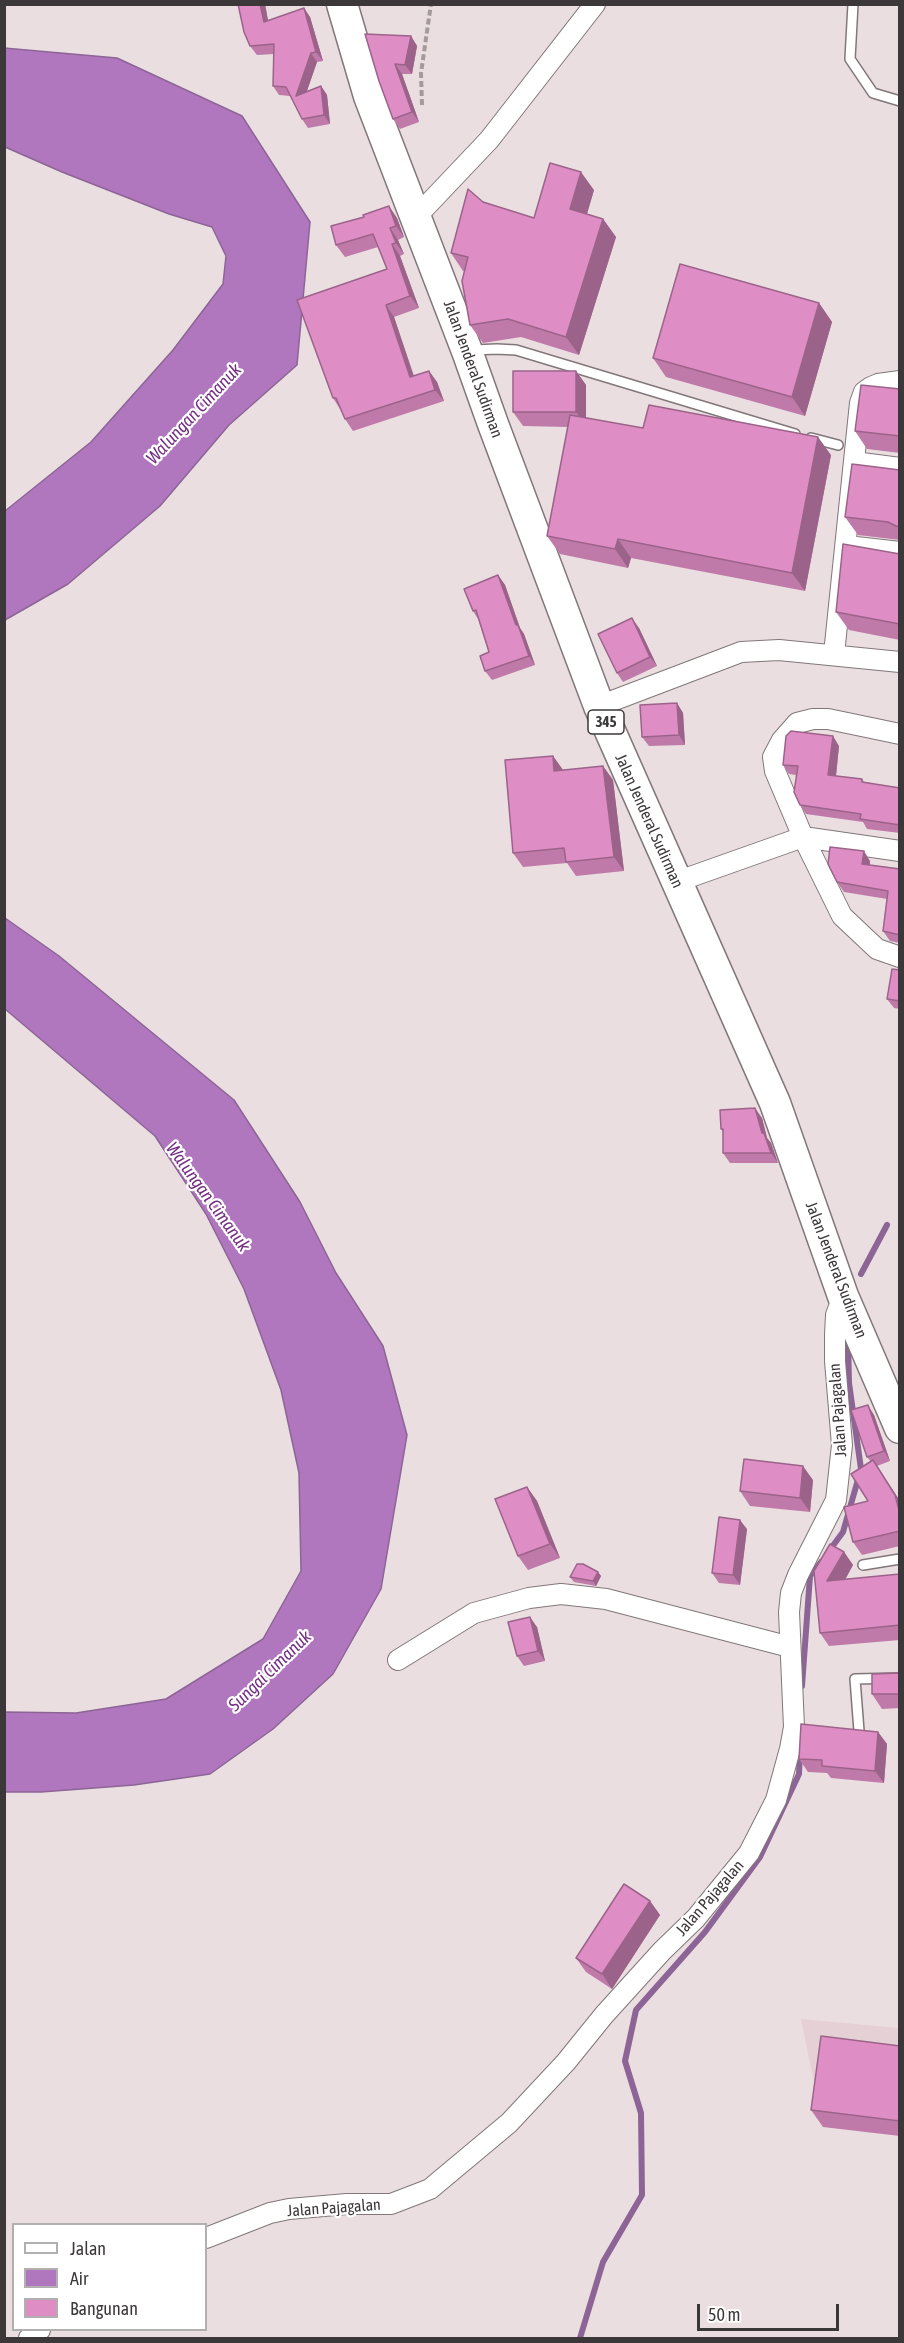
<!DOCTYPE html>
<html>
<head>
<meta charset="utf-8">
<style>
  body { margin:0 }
  #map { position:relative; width:904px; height:2343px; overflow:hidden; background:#eadee1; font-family:"Asap Condensed",sans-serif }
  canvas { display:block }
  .frame { position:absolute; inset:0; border:6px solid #3c3839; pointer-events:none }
  .legend { position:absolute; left:12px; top:2223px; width:195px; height:108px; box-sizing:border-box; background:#fff; border:2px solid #b1afb0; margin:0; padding:8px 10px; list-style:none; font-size:18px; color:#3c3839 }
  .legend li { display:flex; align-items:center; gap:12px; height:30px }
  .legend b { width:30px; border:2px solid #b1afb0 }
  .scale { position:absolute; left:697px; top:2304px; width:142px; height:27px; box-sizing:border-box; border:3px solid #3c3839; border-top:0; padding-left:8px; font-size:18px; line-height:21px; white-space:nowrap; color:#3c3839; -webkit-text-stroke:4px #fff; paint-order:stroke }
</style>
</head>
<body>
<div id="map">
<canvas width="904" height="2343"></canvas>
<div class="frame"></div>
<ul class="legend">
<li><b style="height:8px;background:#fff"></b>Jalan</li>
<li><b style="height:16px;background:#b077be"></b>Air</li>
<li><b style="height:16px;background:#df8ec5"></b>Bangunan</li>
</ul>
<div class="scale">50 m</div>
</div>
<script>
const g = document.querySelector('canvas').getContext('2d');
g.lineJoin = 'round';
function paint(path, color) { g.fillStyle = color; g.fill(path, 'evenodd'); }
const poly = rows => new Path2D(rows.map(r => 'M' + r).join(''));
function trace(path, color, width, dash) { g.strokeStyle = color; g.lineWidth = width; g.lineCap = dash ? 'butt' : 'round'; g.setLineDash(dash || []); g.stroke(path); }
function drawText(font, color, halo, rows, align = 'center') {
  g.font = font + ' "Asap Condensed",sans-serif'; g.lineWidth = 4.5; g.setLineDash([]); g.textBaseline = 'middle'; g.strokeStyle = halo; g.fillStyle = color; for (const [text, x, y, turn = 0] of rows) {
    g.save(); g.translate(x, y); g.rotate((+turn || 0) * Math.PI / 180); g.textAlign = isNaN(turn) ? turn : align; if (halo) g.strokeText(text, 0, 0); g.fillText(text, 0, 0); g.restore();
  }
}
paint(poly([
  [801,2019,899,2028,899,2133,823,2127]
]), '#e4d0d5');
const water = poly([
  [4,48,117,58,242,116,310,222,297,365,229,425,160,506,68,584,5,620,5,511,91,442,173,350,223,284,226,256,212,227,169,214,62,172,5,147,4,48],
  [5,918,59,956,234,1100,300,1202,336,1273,383,1346,407,1435,381,1589,333,1674,273,1729,210,1774,134,1785,41,1792,5,1792,5,1712,76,1713,166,1699,263,1639,301,1571,299,1473,281,1390,244,1289,206,1214,155,1136,5,1009,5,918]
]);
paint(water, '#b077be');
trace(water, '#8d6496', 1.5);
trace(poly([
  [861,1274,887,1225],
  [829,1551,843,1532,861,1469,849,1383,848,1339],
  [802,1686,810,1576,821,1562],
  [580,2338,603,2262,642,2195,641,2113,625,2061,636,2010,705,1932,760,1857,799,1774,800,1753]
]), '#8d6496', 6);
const lane = poly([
  [853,4,850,59,873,93,900,101],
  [473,350,497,349,516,350,795,434],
  [811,438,838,445],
  [863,1565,900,1559],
  [859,1731,855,1679,900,1678]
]);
const street = poly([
  [416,217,489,140,595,4],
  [854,462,900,468],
  [847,546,900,552],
  [834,654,860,403,864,392,871,387,878,384,900,381],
  [599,706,741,652,779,650,900,662],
  [900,734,828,719,813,719,797,723,782,740,773,757,775,771,803,837,842,916,877,949,900,957],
  [676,882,803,837,900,851],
  [398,1660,474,1613,529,1598,561,1594,606,1599,790,1647],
  [206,2238,270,2213,289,2209,347,2204,391,2204,430,2189,509,2123,566,2062,604,2015,662,1951,696,1918,749,1853,776,1800,790,1749,794,1727,789,1612,791,1593,798,1575,836,1500,842,1445,835,1361,835,1335,836,1315,843,1296],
  [29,2338,40,2330]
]);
const primary = poly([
  [342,4,369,96,467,351,493,424,599,706,775,1103,843,1296,900,1428]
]);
trace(lane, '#817779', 12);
trace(street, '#817779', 22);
trace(primary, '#817779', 33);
trace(poly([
  [422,105,421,73,431,4]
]), '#a39a9c', 4, [6, 3]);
trace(lane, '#fff', 9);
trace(street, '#fff', 20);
trace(primary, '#fff', 30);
paint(poly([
  [238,4,265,4,268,21,304,8,310,17,323,61,317,62,307,91,321,86,327,95,330,124,308,128,302,119,290,96,279,95,273,86,274,54,257,55,250,46],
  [411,36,417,46,412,74,402,74,419,122,400,129,393,119,379,81],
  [594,190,587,214,603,219,616,237,579,355,521,337,483,343,470,325,465,271,463,271,451,253,483,202,534,218],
  [397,218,404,237,398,240,404,254,400,256,419,308,394,317,414,376,429,371,437,382,444,401,353,431,345,419,340,409,333,398,387,269,378,247,345,257,336,245],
  [819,303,832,322,805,416,666,377,653,358],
  [576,371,586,385,586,418,643,428,831,455,805,591,631,558,628,568,560,554,547,536,568,427,523,426,513,412],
  [900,389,900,453,867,449,855,431],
  [900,470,900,540,858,535,845,517],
  [900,554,900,640,849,630,836,612],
  [498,575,505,585,520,628,524,634,535,665,492,680,485,671,489,652,478,619,473,611],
  [639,628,657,666,623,682,617,673],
  [677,703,683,713,685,745,649,746,642,737],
  [839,746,836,776,862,779,864,782,900,788,900,833,867,829,863,822,806,814,800,805,796,775,789,774,783,765],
  [553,756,563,770,603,766,613,780,624,871,576,876,567,863,523,867,513,853],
  [870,861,870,865,900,869,900,943,890,941,883,931,887,899,844,892,837,882],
  [900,970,900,1009,894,1008,887,999],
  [762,1118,767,1138,771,1143,778,1163,730,1163,723,1153,723,1132,721,1129],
  [874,1415,890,1461,877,1466,900,1501,900,1546,862,1555,853,1542,868,1501,871,1462,867,1457],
  [813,1480,810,1512,750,1506,740,1491],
  [527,1487,537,1501,560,1558,528,1570,518,1556],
  [747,1529,740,1585,719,1583,712,1573],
  [844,1552,853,1565,845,1579,900,1574,900,1640,829,1646,820,1633],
  [598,1572,601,1576,596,1586,574,1582,570,1577],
  [537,1627,545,1661,524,1666,517,1656],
  [900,1673,900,1708,882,1709,872,1694],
  [878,1732,887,1744,884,1783,831,1778,827,1773,808,1772,799,1759],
  [650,1901,660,1915,612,1989,586,1972,576,1958],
  [900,2046,900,2136,823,2127,811,2110]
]), '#c07aa9');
paint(poly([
  [260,4,265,4,270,31,264,22],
  [304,8,310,17,323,61,316,52],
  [411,36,417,46,412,74,405,65],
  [311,53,317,62,302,105,296,96],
  [395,64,402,74,419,122,412,112],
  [321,86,327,95,330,124,324,115],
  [581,172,594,190,583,227,570,209],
  [389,206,397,218,404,237,396,226],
  [603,219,616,237,579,355,566,337],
  [390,228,398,240,404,254,396,243],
  [392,244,400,256,419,308,410,296],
  [819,303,832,322,805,416,792,397],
  [386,305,394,317,418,389,410,377],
  [429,371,437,382,444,401,435,390],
  [576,371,586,385,586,427,576,412],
  [818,437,831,455,805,591,792,573],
  [618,539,631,558,628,568,615,549],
  [498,575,505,585,520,628,524,634,535,665,529,656,516,625],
  [632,618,639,628,657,666,650,657],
  [677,703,683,713,685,745,679,735],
  [833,736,839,746,835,785,828,775],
  [553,756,563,770,554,771],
  [603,766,613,780,624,871,614,857],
  [864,851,870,861,869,874,862,864],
  [755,1108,762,1118,767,1138,771,1143,778,1163,771,1153,762,1133],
  [868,1405,874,1415,890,1461,884,1451],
  [873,1460,900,1501,900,1514],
  [803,1466,813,1480,810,1512,800,1498],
  [527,1487,537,1501,560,1558,550,1544],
  [740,1520,747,1529,740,1585,733,1575],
  [844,1552,853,1565,837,1595,827,1581],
  [598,1572,601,1576,596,1586,593,1581],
  [530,1617,537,1627,545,1661,538,1651],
  [878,1732,887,1744,884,1783,875,1771],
  [650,1901,660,1915,612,1989,602,1974]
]), '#9c638a');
const building = poly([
  [238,4,260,4,264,22,304,8,316,52,311,53,296,96,321,86,324,115,302,119,286,87,273,86,274,44,250,46,244,32,238,4],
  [365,34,411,36,405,65,395,64,412,112,393,119,379,81,365,34],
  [550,163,581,172,570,209,603,219,566,337,508,319,470,325,462,281,468,257,451,253,468,189,483,202,534,218,550,163],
  [389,206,396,226,390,228,396,243,392,244,410,296,386,305,410,377,429,371,435,390,345,419,336,398,333,398,297,300,387,269,373,234,336,245,331,226,364,217,363,215,389,206],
  [680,264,819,303,792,397,653,358,680,264],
  [513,371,576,371,576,412,513,412,513,371],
  [861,385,900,389,900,436,855,431,861,385],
  [649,405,818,437,792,573,618,539,615,549,547,536,570,415,643,428,649,405],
  [852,464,900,470,900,527,896,526,888,522,845,517,852,464],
  [843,544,900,554,900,624,836,612,843,544],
  [498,575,516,625,518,625,529,656,485,671,480,656,489,652,476,610,473,611,464,589,498,575],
  [632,618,650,657,617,673,598,634,632,618],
  [677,703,679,735,642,737,640,705,677,703],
  [791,731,833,736,828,775,862,779,862,782,900,788,900,825,860,819,861,814,800,805,794,792,798,766,783,765,786,736,791,731],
  [553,756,554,771,603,766,614,857,566,862,564,848,513,853,505,760,553,756],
  [830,847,864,851,862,864,900,869,900,935,883,931,888,891,837,882,828,864,830,847],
  [892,969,900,970,900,1001,887,999,892,969],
  [755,1108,762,1133,764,1133,771,1153,723,1153,723,1129,721,1129,720,1110,755,1108],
  [868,1405,884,1451,867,1457,851,1410,868,1405],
  [744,1459,803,1466,800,1498,740,1491,744,1459],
  [873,1460,895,1495,900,1514,900,1531,853,1542,844,1507,868,1501,851,1474,873,1460],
  [527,1487,550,1544,518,1556,495,1499,527,1487],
  [719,1517,740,1520,733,1575,712,1573,719,1517],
  [830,1544,844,1552,827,1581,900,1574,900,1625,820,1633,814,1571,830,1544],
  [577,1564,583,1564,598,1572,593,1581,570,1577,577,1564],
  [530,1617,538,1651,517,1656,508,1622,530,1617],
  [900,1673,900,1694,872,1694,872,1674,900,1673],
  [801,1724,878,1732,875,1771,822,1766,822,1760,799,1759,801,1724],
  [624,1884,650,1901,602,1974,576,1958,624,1884],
  [821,2036,900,2046,900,2121,811,2110,821,2036]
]);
paint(building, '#df8ec5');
trace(building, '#9c638a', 1.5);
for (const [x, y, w] of [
  [606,722,36]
]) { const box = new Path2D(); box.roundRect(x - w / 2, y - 12, w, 24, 4.5); g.fillStyle = '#fff'; g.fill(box); trace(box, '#3c3839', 1.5); }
drawText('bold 15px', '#3c3839', null, [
  ["345",606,722]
]);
drawText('16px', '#3c3839', '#fff', [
  ["Jalan Jenderal Sudirman",473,369,70],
  ["Jalan Jenderal Sudirman",649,821,66],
  ["Jalan Jenderal Sudirman",836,1270,69],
  ["Jalan Pajagalan",838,1410,-94],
  ["Jalan Pajagalan",710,1898,-49],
  ["Jalan Pajagalan",334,2208,-4]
]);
drawText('italic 18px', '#742e84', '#fff', [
  ["Walungan Cimanuk",194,414,-47],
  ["Walungan Cimanuk",208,1197,54],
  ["Sungai Cimanuk",270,1671,-44]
]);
</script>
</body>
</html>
